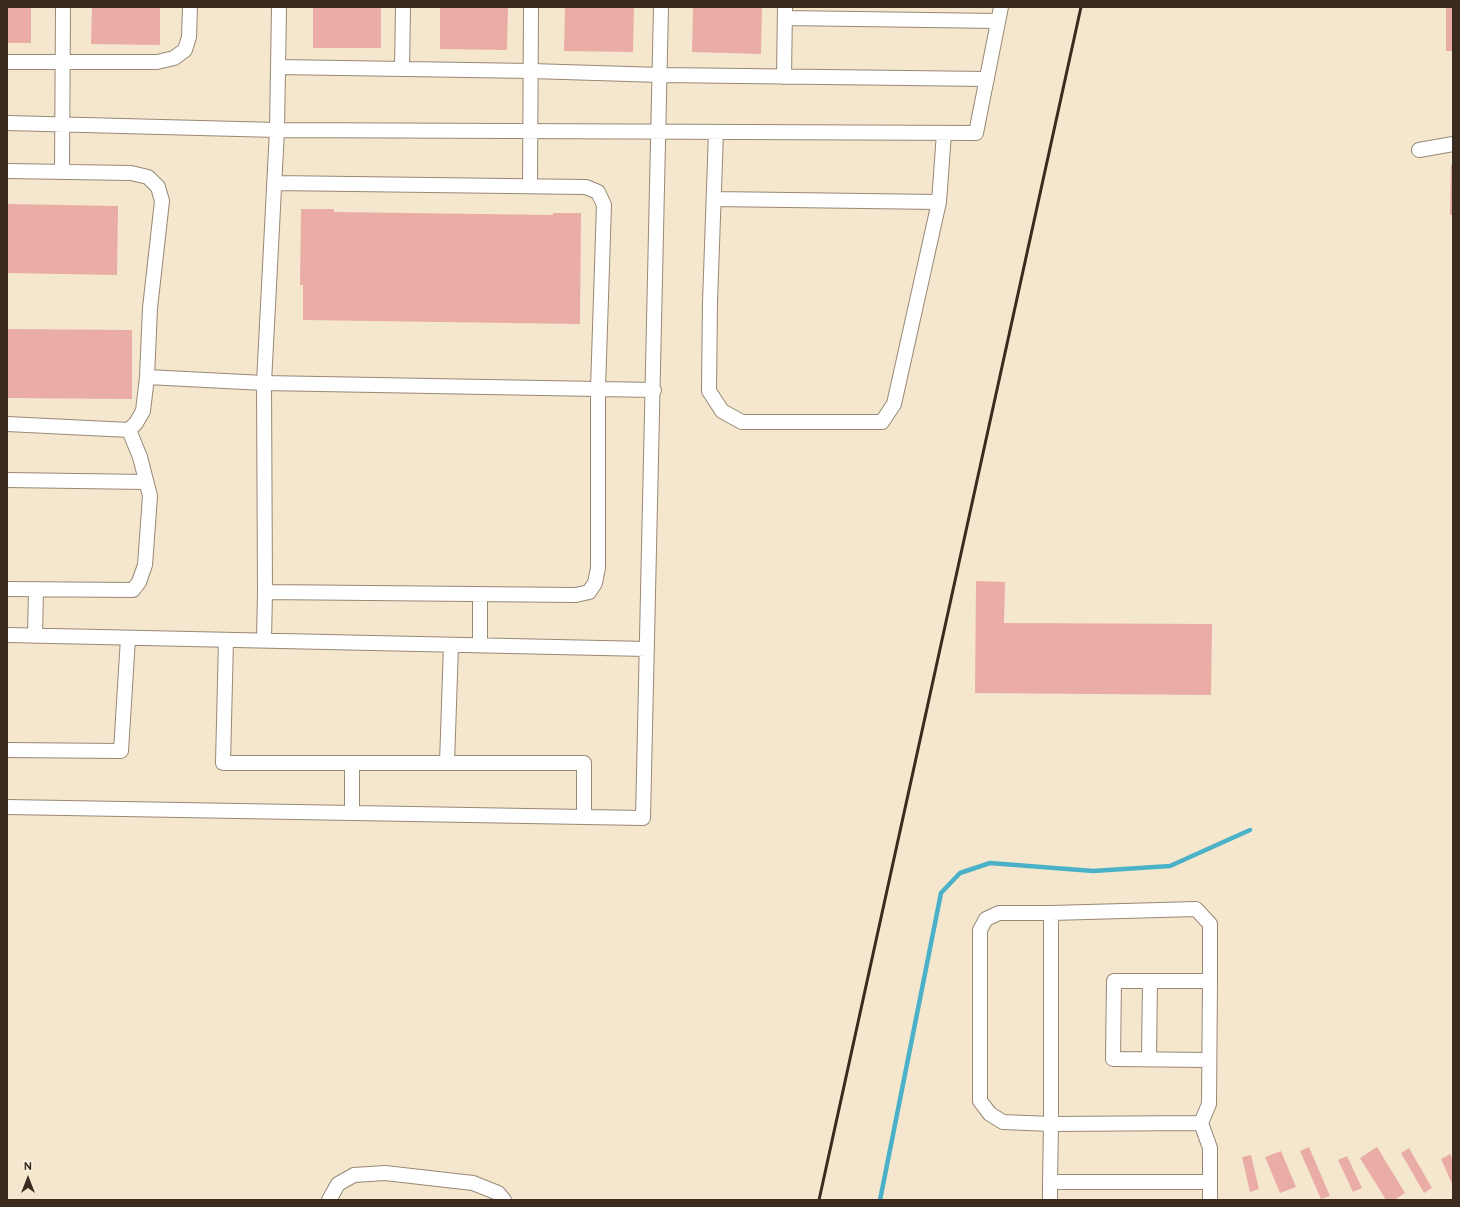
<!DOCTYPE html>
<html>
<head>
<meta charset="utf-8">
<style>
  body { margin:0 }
  #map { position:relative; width:1460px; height:1207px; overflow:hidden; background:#f4e7cd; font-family:"Balsamiq Sans",sans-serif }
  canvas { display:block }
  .frame { position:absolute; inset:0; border:8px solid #3b2a1e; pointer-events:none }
  .north { position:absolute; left:8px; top:1159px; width:40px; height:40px; -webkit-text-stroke:3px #fcf5e5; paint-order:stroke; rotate:0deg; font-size:11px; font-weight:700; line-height:16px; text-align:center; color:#3b2a1e }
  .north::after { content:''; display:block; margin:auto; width:14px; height:18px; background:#3b2a1e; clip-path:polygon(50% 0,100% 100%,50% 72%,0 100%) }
</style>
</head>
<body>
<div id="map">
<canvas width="1460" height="1207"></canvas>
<div class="frame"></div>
<div class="north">N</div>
</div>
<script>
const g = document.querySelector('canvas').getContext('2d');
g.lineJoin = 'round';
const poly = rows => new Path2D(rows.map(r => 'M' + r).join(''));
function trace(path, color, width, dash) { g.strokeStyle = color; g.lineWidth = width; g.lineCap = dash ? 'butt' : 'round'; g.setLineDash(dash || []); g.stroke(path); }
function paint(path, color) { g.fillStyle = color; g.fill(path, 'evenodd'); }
trace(poly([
  [880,1200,941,893,960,873,990,863,1093,871,1170,866,1250,830]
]), '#4ab1c9', 4.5);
paint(poly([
  [7,7,31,7,31,43,7,43],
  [92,7,160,7,160,45,91,44],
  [313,7,381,7,381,48,313,48],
  [440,7,508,7,507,50,440,49],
  [565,7,634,7,633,52,564,51],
  [693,7,762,7,761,54,692,52],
  [1446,7,1453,7,1453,51,1446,51],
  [1451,165,1453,165,1453,215,1450,215],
  [7,204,118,206,117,275,7,273],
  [301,209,334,209,334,212,553,215,553,213,581,213,580,324,303,320,303,285,300,285],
  [7,329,132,330,132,399,7,398],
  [976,581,1005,582,1004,623,1212,624,1211,695,975,693],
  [1309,1147,1330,1196,1321,1199,1300,1151],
  [1377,1147,1405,1193,1394,1200,1386,1200,1360,1158],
  [1409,1148,1432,1188,1424,1193,1401,1153],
  [1281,1151,1296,1187,1280,1193,1265,1157],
  [1450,1154,1453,1160,1453,1186,1441,1159],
  [1251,1155,1259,1189,1250,1192,1242,1157],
  [1347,1156,1362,1188,1353,1192,1338,1160]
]), '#eaada5');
const minor = poly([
  [785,18,998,21],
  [7,62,157,62,174,58,185,50,189,37,190,7],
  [278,67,531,71,661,75,987,79],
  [402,69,403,7],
  [784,77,785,7],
  [7,123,277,130,976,133,1001,7],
  [716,132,710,302,709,391,722,411,742,422,882,422,894,404,939,202,944,133],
  [1419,150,1453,144],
  [7,171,131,173,148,177,158,187,162,201,150,308,147,377,143,411,136,423,129,430,7,424],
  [62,171,63,7],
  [530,186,531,7],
  [714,199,939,202],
  [147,377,264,383,277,130,279,7],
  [7,480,146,482],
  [7,589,133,590,139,582,145,565,150,496,140,457,129,430],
  [265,592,264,383,598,389,604,205,598,192,586,187,274,183],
  [480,594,480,645],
  [7,635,647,649],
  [35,636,36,589],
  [226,640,223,763,584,763,584,817],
  [264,640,265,592,576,595,589,592,595,583,598,568,598,389,654,390],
  [7,750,121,751,128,638],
  [352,763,352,813],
  [447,763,451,645],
  [7,807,643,818,661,7],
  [1149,1059,1150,981],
  [1209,1060,1113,1059,1114,981,1210,981],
  [1201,1123,1210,1148,1210,1200],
  [1050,1182,1210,1182],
  [329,1200,338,1184,354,1175,385,1173,473,1183,498,1193,504,1200],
  [1050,1200,1050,1182,1051,1124,1051,913,1196,909,1210,924,1210,981,1209,1104,1201,1123,1051,1124,1003,1122,990,1114,980,1101,980,930,986,919,999,913,1051,913]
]);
trace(minor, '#988876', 16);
trace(minor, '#fff', 14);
trace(poly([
  [819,1200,1081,7]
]), '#3b2a1e', 3);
</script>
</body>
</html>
